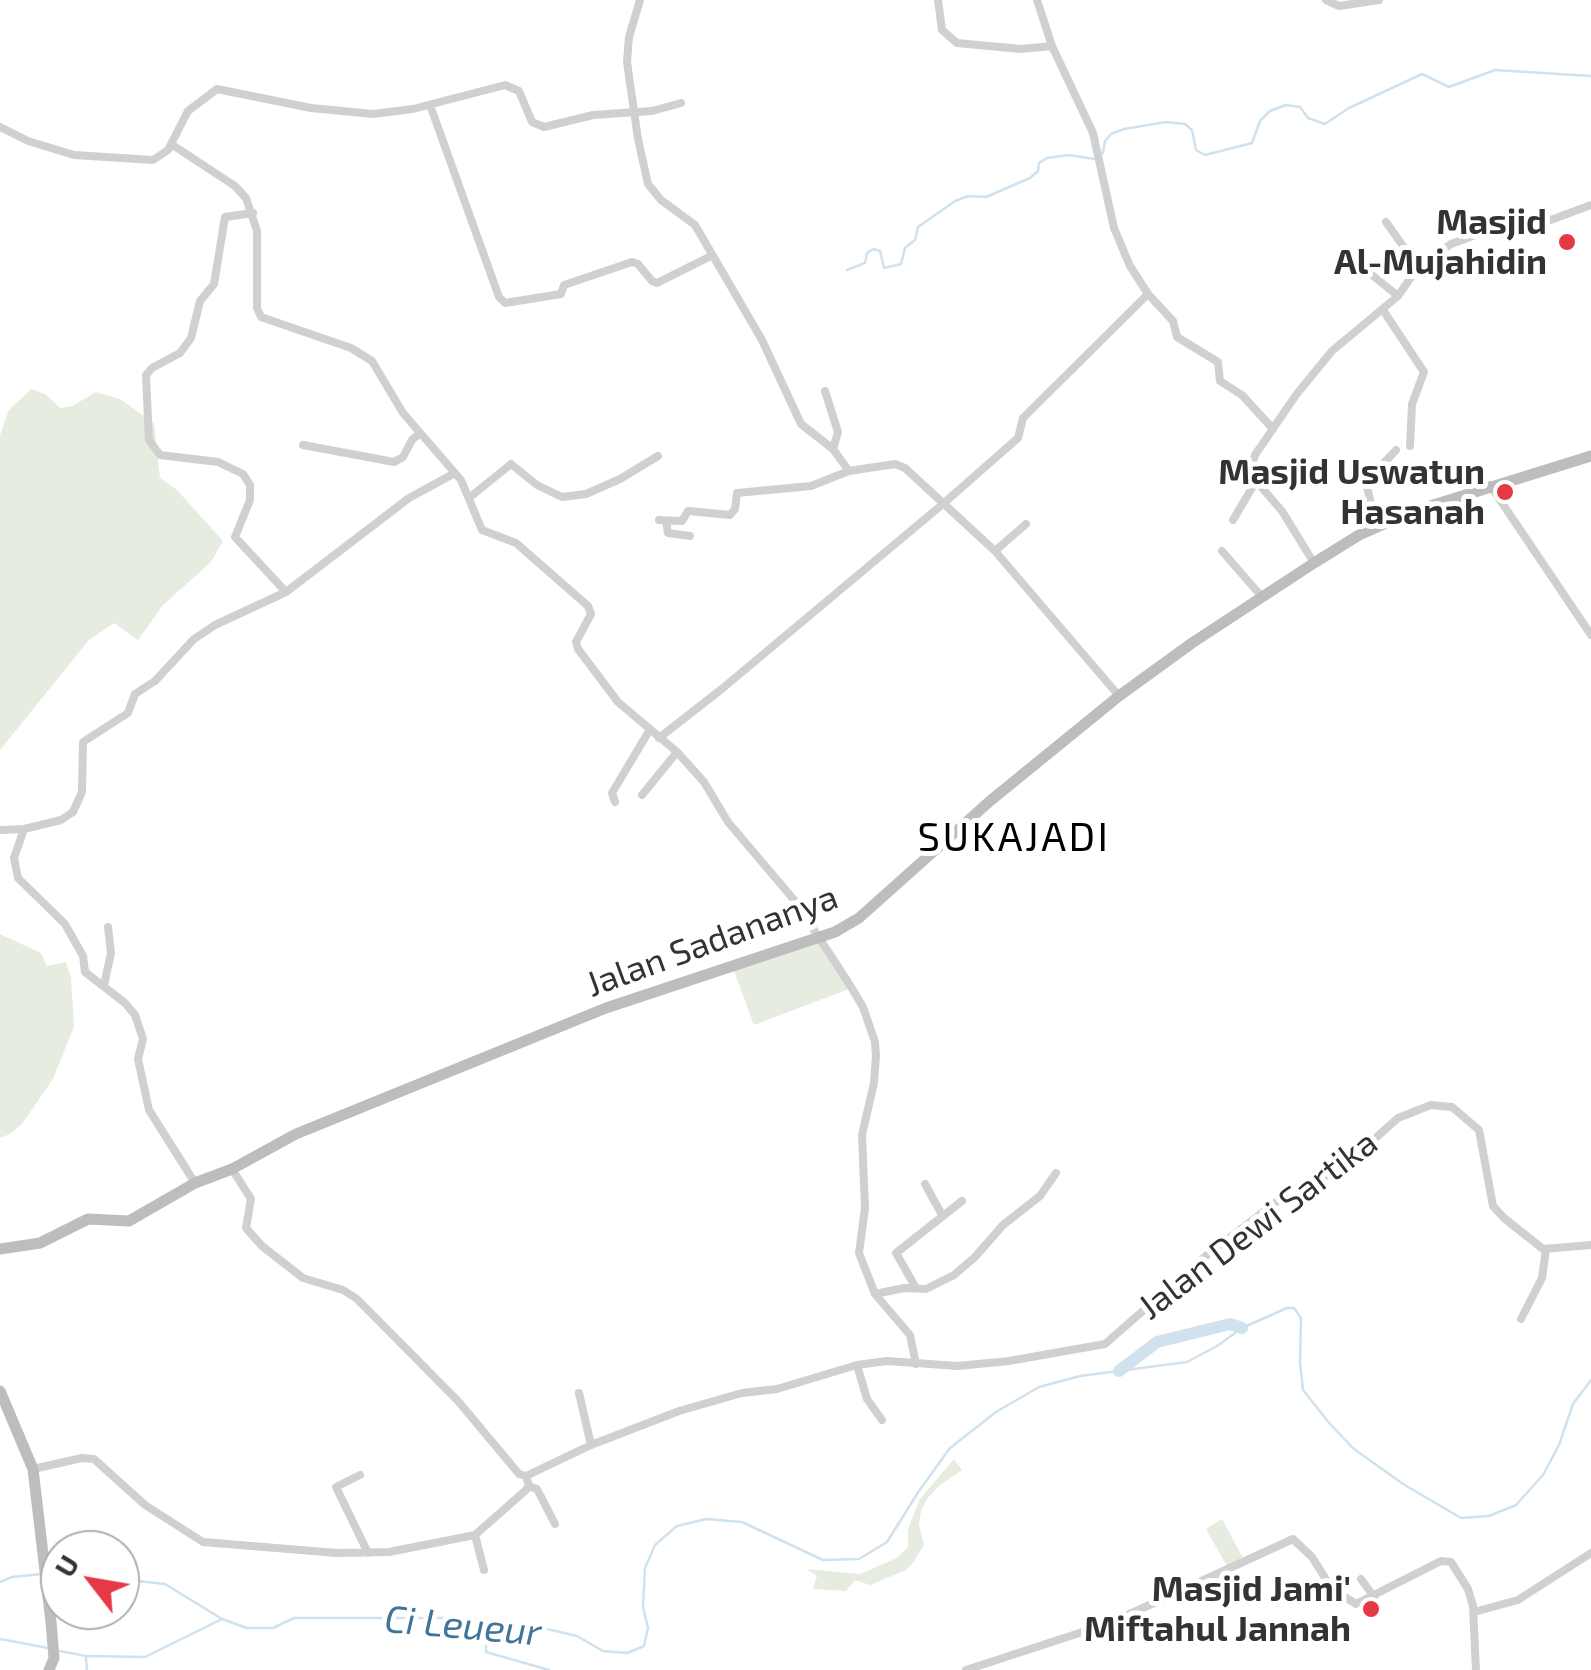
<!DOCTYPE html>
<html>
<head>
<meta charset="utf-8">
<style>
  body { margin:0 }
  #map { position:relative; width:1591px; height:1670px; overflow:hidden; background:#fff; font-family:"Exo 2",sans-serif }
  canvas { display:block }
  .north { position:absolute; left:40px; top:1530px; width:100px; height:100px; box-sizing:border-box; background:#fff; border:2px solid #adadad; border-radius:50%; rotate:301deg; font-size:28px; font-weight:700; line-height:40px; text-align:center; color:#333 }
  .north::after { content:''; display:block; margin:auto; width:35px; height:45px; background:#e63946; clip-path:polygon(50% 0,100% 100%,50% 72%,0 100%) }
</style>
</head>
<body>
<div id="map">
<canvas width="1591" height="1670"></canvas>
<div class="north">U</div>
</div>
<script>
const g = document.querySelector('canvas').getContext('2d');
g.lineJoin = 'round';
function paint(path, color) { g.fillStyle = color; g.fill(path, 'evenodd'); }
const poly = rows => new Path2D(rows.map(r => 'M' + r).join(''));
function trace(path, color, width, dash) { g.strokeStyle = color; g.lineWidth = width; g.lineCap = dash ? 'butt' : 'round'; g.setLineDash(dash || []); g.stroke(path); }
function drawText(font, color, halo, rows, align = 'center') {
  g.font = font + ' "Exo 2",sans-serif'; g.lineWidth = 10; g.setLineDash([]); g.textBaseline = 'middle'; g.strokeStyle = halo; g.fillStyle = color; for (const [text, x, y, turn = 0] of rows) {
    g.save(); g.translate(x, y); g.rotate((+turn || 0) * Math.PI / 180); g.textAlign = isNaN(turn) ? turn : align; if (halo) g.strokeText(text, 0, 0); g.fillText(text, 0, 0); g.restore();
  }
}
paint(poly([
  [31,389,45,394,60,408,72,406,96,392,120,399,154,423,160,478,177,490,223,541,211,562,163,605,138,640,114,623,89,640,0,750,0,435,9,410],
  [0,934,41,953,47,966,66,962,71,978,74,1027,53,1079,22,1124,10,1134,0,1138],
  [821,941,849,989,754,1025,733,968],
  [954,1459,962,1470,940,1485,926,1500,921,1511,919,1524,924,1545,913,1563,906,1570,870,1585,855,1580,846,1591,813,1589,817,1576,806,1569,860,1574,897,1558,908,1547,908,1529,920,1499],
  [1222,1519,1243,1558,1227,1566,1206,1529]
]), '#e6ecdf');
trace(poly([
  [847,270,865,263,867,253,873,249,880,251,884,268,901,264,905,248,915,240,918,227,955,201,968,196,986,197,1030,178,1038,171,1039,163,1047,158,1069,155,1094,159,1103,153,1105,141,1111,134,1124,129,1166,122,1185,124,1192,130,1196,150,1205,155,1252,143,1260,121,1270,111,1286,105,1300,107,1308,118,1325,124,1349,108,1422,74,1449,87,1495,70,1591,76],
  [50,1574,60,1573],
  [120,1579,165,1584,222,1619,247,1628,273,1628,294,1618,456,1618,526,1624,577,1636,603,1651,627,1653,644,1646,648,1628,643,1607,645,1568,655,1545,677,1526,706,1519,742,1522,823,1560,859,1559,887,1542,919,1491,950,1448,996,1412,1039,1387,1080,1376,1187,1362,1217,1346,1242,1328,1287,1308,1294,1308,1301,1318,1300,1362,1303,1390,1330,1424,1354,1449,1403,1484,1461,1518,1489,1516,1516,1505,1543,1475,1559,1445,1573,1404,1591,1380],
  [0,1582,12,1577,42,1574],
  [486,1622,486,1652,549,1670],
  [0,1639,48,1648],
  [60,1651,86,1656,145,1657,222,1619],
  [86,1658,87,1670]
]), '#cfe2ee', 2.5);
trace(poly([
  [1119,1371,1157,1342,1230,1324,1242,1328]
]), '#cfe2ee', 12);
trace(poly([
  [640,0,629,37,627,62,638,139,648,184,661,200,695,225,762,340,801,424,833,449,849,471],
  [938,0,942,30,957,43,1021,49,1052,46],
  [1037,0,1052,46,1093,133,1114,228,1130,266,1148,294,1173,321,1177,337,1218,362,1220,381,1242,395,1273,429],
  [1326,0,1339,6,1379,0],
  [430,105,499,297,505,303,561,294,564,285,632,262,638,264,652,281,657,283,711,256],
  [0,127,28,141,74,155,153,160,168,150,188,111,217,89,311,108,373,114,413,109,505,85,519,91,532,122,544,127,593,115,652,111,681,103],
  [171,144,235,186,246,198,257,231,257,308,261,317,351,348,372,361,403,413,461,480,482,530,516,543,588,606,591,614,576,642,578,649,618,702,677,752,704,782,728,822,795,901,848,982,863,1007,875,1042,876,1056,874,1083,862,1135,865,1208,859,1253,875,1294,910,1335,916,1364],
  [253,213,225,217,214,284,200,301,191,338,180,353,152,368,146,375,149,440,160,455,218,462,243,474,250,485,250,500,235,537,286,592],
  [1386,222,1418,267],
  [1351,258,1398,296],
  [1383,310,1424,372,1412,404,1410,446],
  [825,391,838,432,833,449],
  [303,445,394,462,403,457,412,440,420,433],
  [1490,485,1591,635],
  [469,498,511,464,537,485,562,497,586,494,620,479,658,456],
  [659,520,682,521,688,511,730,515,735,509,737,493,811,486,849,471,895,464,905,468,995,551,1119,696],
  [1233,520,1256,481],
  [666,521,668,533,690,536],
  [1384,523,1371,504,1367,487,1371,477,1396,450],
  [995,551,1026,524],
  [1222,551,1262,597],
  [1314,563,1282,511,1256,481,1251,469,1255,455,1296,395,1332,351,1398,296,1418,267,1451,244,1500,226,1540,224,1591,205],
  [659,738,723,688,944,503,1018,438,1023,418,1148,294],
  [642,795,677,752],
  [615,802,612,793,649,731],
  [0,830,24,829],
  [104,985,111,953,108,927],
  [232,1169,251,1199,246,1228,262,1246,303,1278,343,1290,357,1299,458,1401,519,1474,526,1476,591,1445,679,1411,742,1393,777,1389,857,1365,887,1361,958,1366,1009,1361,1105,1344,1207,1255,1279,1200,1343,1167,1398,1118,1431,1105,1452,1107,1479,1130,1493,1206,1504,1218,1543,1249,1591,1245],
  [195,1183,149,1110,138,1059,143,1039,135,1015,125,1003,85,972,83,956,65,924,18,878,14,858,24,829,61,820,73,812,82,792,83,742,128,713,135,694,155,681,194,639,215,625,286,592,409,498,455,473],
  [925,1184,942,1215],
  [916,1288,896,1253,962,1201],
  [875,1294,904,1288,926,1289,954,1275,975,1257,1003,1225,1040,1196,1056,1173],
  [1521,1319,1542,1278,1546,1249],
  [857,1365,867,1399,882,1420],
  [579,1393,591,1445],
  [33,1469,82,1458,94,1459,145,1505,203,1542,337,1553,389,1552,475,1535,526,1490,529,1486,526,1476],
  [360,1475,336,1487,368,1553],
  [529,1486,537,1489,555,1524],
  [475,1535,484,1570],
  [1361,1579,1374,1597],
  [1474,1612,1518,1600,1591,1553],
  [966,1670,1110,1623,1293,1539,1312,1557,1332,1589,1356,1604,1441,1561,1451,1562,1468,1589,1473,1606,1476,1670]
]), '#d0d0d0', 8);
trace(poly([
  [0,1249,40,1243,88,1219,129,1221,195,1183,232,1169,296,1134,606,1008,835,932,859,918,990,801,1119,696,1192,643,1314,563,1359,535,1414,511,1591,456],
  [0,1391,33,1469,51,1622,54,1658,49,1670]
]), '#bdbdbd', 11);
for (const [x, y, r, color] of [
  [1567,242,10,"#e63946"],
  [1505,492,10,"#e63946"],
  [1371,1609,10,"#e63946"]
]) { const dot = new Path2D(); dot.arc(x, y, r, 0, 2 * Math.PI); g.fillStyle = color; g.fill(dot); trace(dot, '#fff', 4); }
drawText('bold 35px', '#333', '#fff', [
  ["Masjid",1547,222],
  ["Al-Mujahidin",1547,262],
  ["Masjid Uswatun",1485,472],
  ["Hasanah",1485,512],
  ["Masjid Jami'",1351,1589],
  ["Miftahul Jannah",1351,1629]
], 'right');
drawText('35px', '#333', '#fff', [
  ["Jalan Sadananya",712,941,-20],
  ["Jalan Dewi Sartika",1258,1225,-37]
]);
drawText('italic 38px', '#3f7597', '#fff', [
  ["Ci Leueur",463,1626,5]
]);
g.letterSpacing = '2.5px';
drawText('40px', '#000', '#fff', [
  ["SUKAJADI",1014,838]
]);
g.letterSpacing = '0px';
</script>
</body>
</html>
